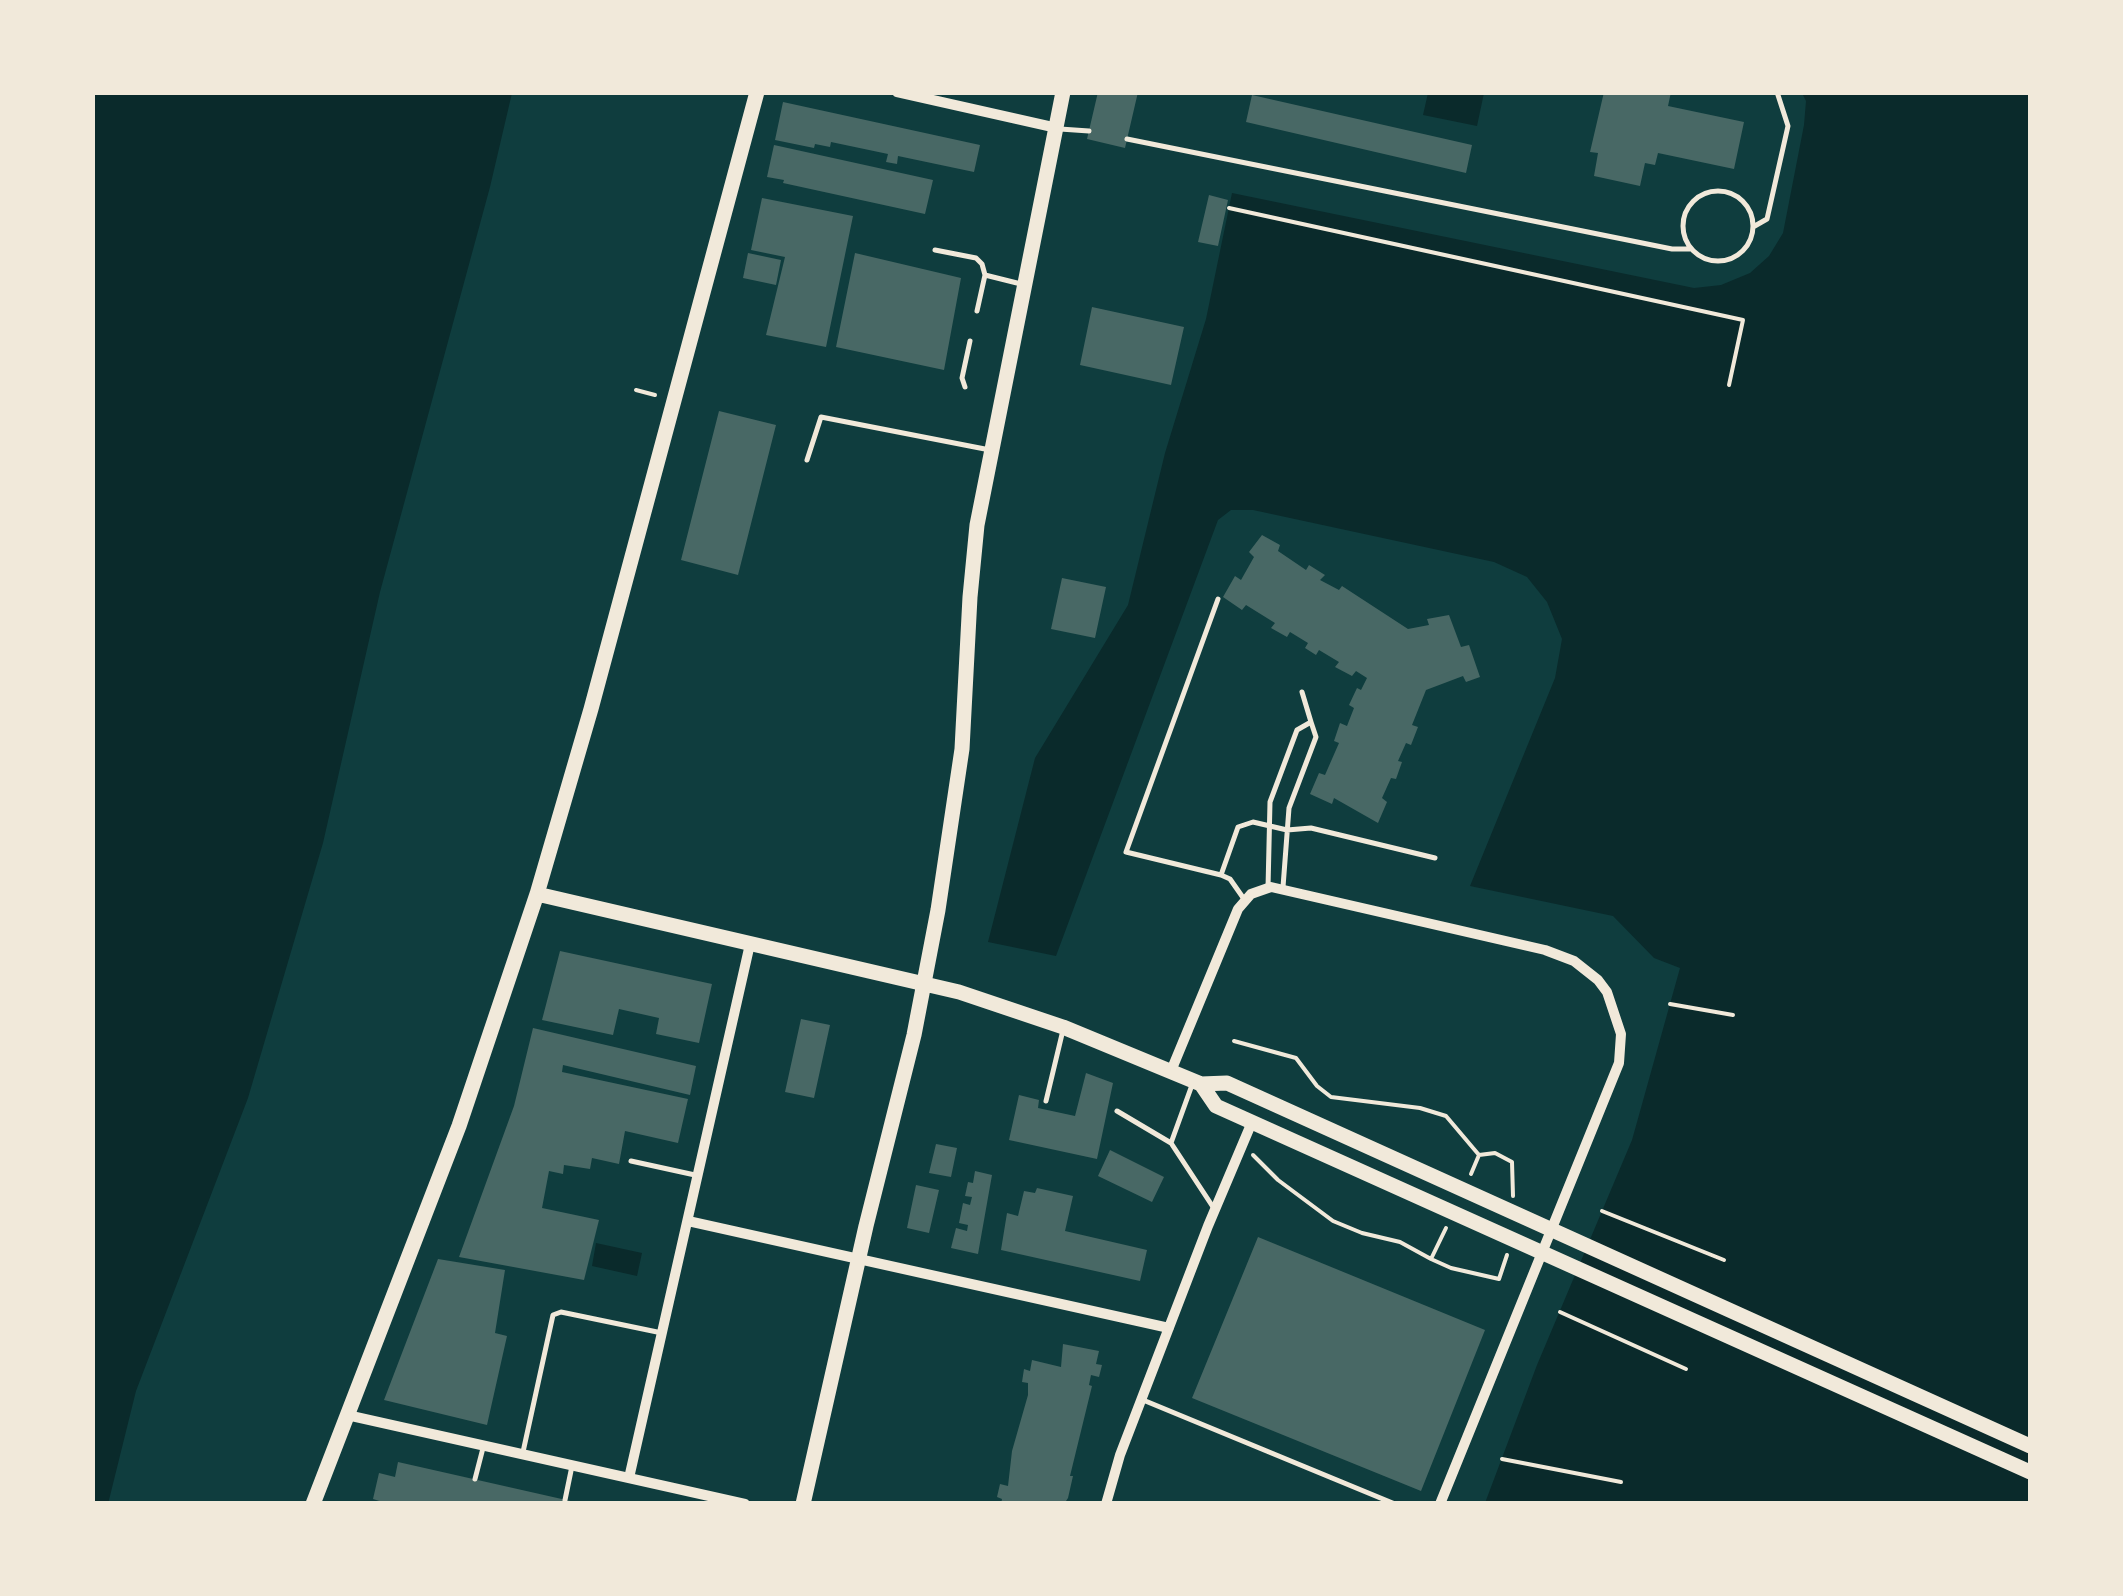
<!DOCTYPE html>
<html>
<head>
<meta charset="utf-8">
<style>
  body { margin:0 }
  #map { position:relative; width:2123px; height:1596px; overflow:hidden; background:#0f3d3e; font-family:Karla,sans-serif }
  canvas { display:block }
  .frame { position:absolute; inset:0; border:95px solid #f1e9da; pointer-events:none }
</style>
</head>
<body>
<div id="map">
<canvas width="2123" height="1596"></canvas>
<div class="frame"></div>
</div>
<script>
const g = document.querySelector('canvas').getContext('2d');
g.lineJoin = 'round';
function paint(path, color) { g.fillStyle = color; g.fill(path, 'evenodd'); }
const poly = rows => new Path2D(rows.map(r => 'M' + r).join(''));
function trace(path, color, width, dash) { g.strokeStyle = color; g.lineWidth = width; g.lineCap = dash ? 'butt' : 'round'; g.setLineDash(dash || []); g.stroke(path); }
paint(poly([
  [92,93,512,93,490,187,380,592,323,843,248,1098,136,1391,108,1504,92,1503],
  [1428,93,1484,93,1477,126,1423,115],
  [1802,93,2030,93,2030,1503,1485,1503,1537,1365,1632,1140,1680,968,1654,958,1613,916,1470,886,1555,678,1562,639,1547,602,1527,577,1494,562,1253,510,1231,510,1218,520,1056,956,988,942,1035,758,1128,605,1165,453,1206,319,1232,193,1694,288,1721,285,1750,273,1769,256,1783,233,1804,125,1806,101],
  [596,1243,642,1253,637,1276,592,1266]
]), '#0a2a2b');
paint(poly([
  [1098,92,1138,92,1125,148,1087,139],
  [1604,92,1671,92,1668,106,1744,122,1734,169,1658,153,1655,165,1645,163,1640,186,1594,176,1598,153,1590,152],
  [1252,95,1472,145,1466,173,1246,122],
  [783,102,980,145,974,172,898,156,897,164,886,162,888,154,831,142,830,147,815,144,814,148,775,140],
  [774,145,933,180,925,214,783,183,784,180,767,177],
  [1209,195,1228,200,1218,246,1198,242],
  [762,198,853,216,826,347,766,335,785,257,751,250],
  [748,253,781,260,776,285,743,278],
  [855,253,961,278,944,370,836,347],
  [1092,307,1184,327,1171,385,1080,365],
  [719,411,776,425,738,575,681,560],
  [1262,535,1280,545,1278,551,1306,570,1309,565,1325,575,1320,580,1339,590,1342,586,1408,629,1429,625,1427,619,1449,615,1461,647,1469,645,1480,677,1466,682,1463,676,1426,690,1412,725,1418,727,1411,745,1406,743,1398,761,1402,762,1396,779,1391,778,1382,798,1387,802,1378,823,1334,798,1332,804,1310,794,1319,773,1325,775,1339,743,1334,741,1340,723,1347,726,1354,708,1349,705,1357,688,1361,690,1367,678,1356,671,1352,676,1335,667,1339,662,1319,650,1316,655,1305,648,1308,643,1290,632,1287,637,1271,628,1275,623,1246,605,1242,610,1223,597,1235,576,1241,580,1254,557,1249,552],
  [1062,578,1106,587,1095,638,1051,629],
  [560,951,712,984,699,1043,656,1034,659,1018,619,1009,613,1035,542,1020],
  [801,1019,830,1025,814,1098,785,1092],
  [533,1028,696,1066,690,1095,563,1065,562,1072,688,1099,678,1143,625,1131,619,1164,592,1158,590,1169,564,1165,563,1174,549,1171,542,1208,599,1220,584,1280,459,1257,514,1106],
  [1086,1073,1113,1083,1097,1159,1009,1140,1019,1095,1039,1100,1038,1108,1075,1116],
  [936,1144,957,1148,951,1177,929,1173],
  [1110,1150,1164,1177,1152,1202,1098,1176],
  [975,1171,992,1175,978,1254,951,1248,956,1228,967,1231,968,1225,959,1223,963,1203,970,1205,972,1197,965,1196,968,1182,973,1183],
  [916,1185,939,1190,929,1233,907,1228],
  [1037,1188,1073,1196,1065,1231,1147,1250,1140,1281,1001,1250,1007,1213,1018,1216,1024,1191,1035,1193],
  [1258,1237,1485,1330,1421,1491,1192,1398],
  [438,1259,505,1270,495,1333,507,1336,487,1425,384,1400],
  [1063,1344,1099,1351,1096,1364,1102,1365,1099,1377,1091,1375,1089,1385,1092,1386,1070,1476,1073,1476,1068,1498,1064,1504,1001,1504,1002,1499,997,1497,1000,1484,1008,1486,1012,1451,1028,1395,1028,1383,1022,1382,1024,1369,1030,1371,1032,1360,1061,1367],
  [398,1462,575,1502,575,1504,389,1504,373,1499,379,1473,395,1477]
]), '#486865');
trace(poly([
  [1229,208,1743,320,1729,385],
  [636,390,655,395],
  [1670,1004,1733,1015],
  [1234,1041,1296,1058,1317,1086,1331,1097,1420,1108,1446,1116,1479,1155,1495,1153,1512,1162,1513,1196],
  [1253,1155,1278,1180,1333,1221,1362,1233,1400,1242,1431,1259],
  [1471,1174,1479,1155],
  [1602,1211,1724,1260],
  [1446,1228,1431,1259,1451,1268,1499,1279,1507,1255],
  [1560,1312,1686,1369],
  [1502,1459,1621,1482]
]), '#f1e9da', 4);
trace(poly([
  [1060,129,1089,131],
  [1127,139,1672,249,1691,249],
  '1683 226a35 35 0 1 1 70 0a35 35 0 1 1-70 0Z',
  [1753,227,1767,219,1788,126,1777,92],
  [935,250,976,258,982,264,985,275],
  [977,311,985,275,1021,284],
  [965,387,962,378,970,341],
  [807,460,821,417,990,450],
  [1218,599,1126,852,1221,875,1238,827,1253,822,1287,830,1311,828,1435,858],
  [1302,692,1311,722],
  [1221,875,1230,879,1244,899],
  [1268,888,1270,802,1297,730,1311,722,1316,737,1289,808,1283,887],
  [1046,1101,1063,1030],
  [1117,1111,1171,1143,1213,1207],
  [1171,1143,1192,1085],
  [631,1161,695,1175],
  [1143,1400,1395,1504],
  [523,1452,553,1315,561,1312,662,1333],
  [475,1479,483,1448],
  [565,1500,572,1466]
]), '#f1e9da', 5);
trace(poly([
  [897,92,1057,128],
  [1171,1071,1238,909,1251,894,1271,887,1545,950,1574,961,1598,980,1607,992,1621,1034,1619,1063,1440,1504],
  [688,1221,1169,1328],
  [347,1415,745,1504],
  [629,1478,750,944],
  [1106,1504,1120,1455,1208,1226,1252,1122]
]), '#f1e9da', 10);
trace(poly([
  [537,894,959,992,1063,1027,1201,1084,1227,1083,2030,1446],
  [1201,1084,1216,1106,2030,1472],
  [313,1504,459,1126,537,894,591,709,757,92],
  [803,1504,866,1226,914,1035,938,910,962,749,970,597,977,525,1063,92]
]), '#f1e9da', 15);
</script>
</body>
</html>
